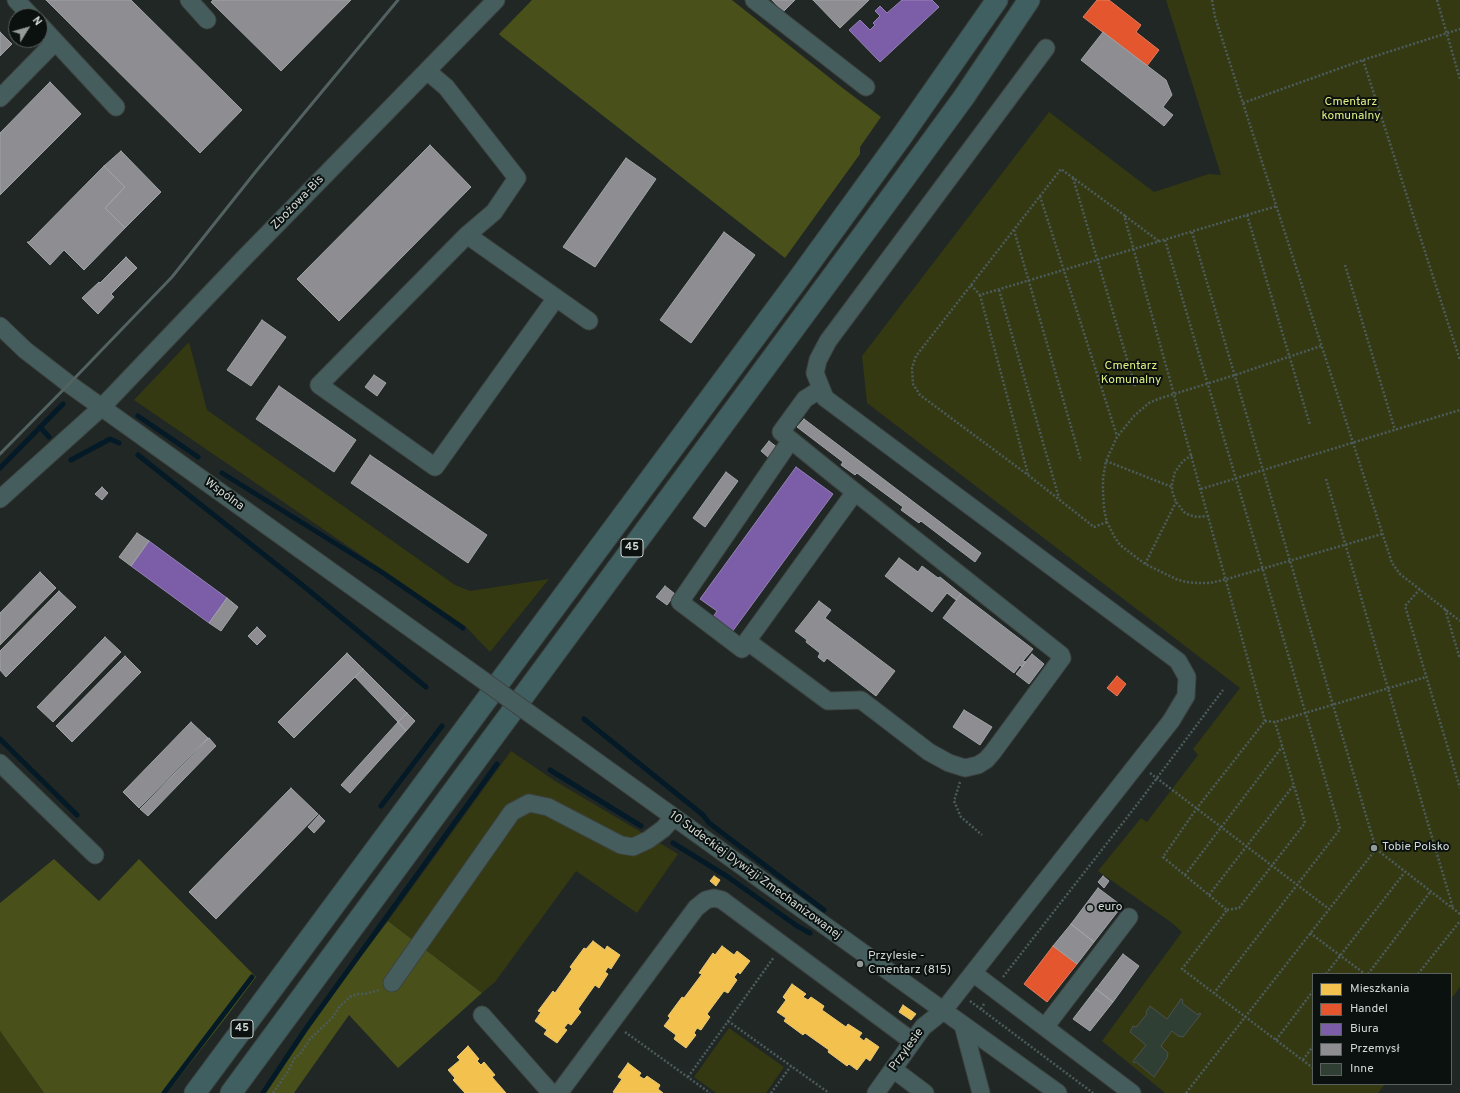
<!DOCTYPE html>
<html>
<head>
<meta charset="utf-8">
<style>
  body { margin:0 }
  #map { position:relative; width:1460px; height:1093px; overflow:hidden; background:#202725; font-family:Overpass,sans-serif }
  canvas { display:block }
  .legend { position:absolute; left:1312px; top:973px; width:140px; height:112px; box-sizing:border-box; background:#0b110f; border:1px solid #5a615f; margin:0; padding:5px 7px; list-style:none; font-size:12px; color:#d1d9d6 }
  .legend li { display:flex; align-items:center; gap:8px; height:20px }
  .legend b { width:20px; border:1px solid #5a615f }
  .north { position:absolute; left:8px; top:8px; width:40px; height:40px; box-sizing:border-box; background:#0b110f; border:1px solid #5a615f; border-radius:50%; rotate:53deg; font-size:11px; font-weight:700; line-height:16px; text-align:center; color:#d1d9d6 }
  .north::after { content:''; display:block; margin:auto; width:14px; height:18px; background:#939b98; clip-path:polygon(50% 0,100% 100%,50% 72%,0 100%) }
</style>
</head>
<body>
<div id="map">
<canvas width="1460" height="1093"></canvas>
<ul class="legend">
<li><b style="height:11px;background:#f2c14e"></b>Mieszkania</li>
<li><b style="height:11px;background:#e4572e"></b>Handel</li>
<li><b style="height:11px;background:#7b5ea7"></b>Biura</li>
<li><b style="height:11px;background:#8d8d92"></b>Przemysł</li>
<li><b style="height:11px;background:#303f34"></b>Inne</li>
</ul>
<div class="north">N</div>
</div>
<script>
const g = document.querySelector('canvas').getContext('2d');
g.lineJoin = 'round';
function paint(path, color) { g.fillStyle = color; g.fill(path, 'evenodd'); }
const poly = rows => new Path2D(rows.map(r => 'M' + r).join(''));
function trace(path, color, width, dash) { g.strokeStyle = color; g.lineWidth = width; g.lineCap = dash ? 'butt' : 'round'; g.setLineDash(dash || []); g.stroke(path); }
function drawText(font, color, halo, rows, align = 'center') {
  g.font = font + ' Overpass,sans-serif'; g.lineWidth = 4; g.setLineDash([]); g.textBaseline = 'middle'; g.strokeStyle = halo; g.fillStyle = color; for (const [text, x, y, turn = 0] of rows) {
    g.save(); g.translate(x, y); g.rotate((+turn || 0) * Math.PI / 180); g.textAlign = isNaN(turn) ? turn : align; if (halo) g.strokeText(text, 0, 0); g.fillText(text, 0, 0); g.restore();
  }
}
paint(poly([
  [1166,0,1460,0,1460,987,1451,999,1451,974,1313,974,1313,1084,1385,1084,1378,1093,1165,1093,1102,1041,1182,932,1172,923,1098,871,1141,818,1147,822,1198,755,1193,749,1240,688,867,403,862,356,1049,112,1154,192,1209,174,1221,175],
  [189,342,207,410,455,585,470,591,549,579,490,652,465,626,134,400],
  [511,751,555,781,678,854,637,913,576,871,495,982,482,993,388,921],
  [729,1028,784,1067,766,1093,716,1093,694,1077],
  [0,1031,44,1093,0,1093]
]), '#343912');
paint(poly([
  [532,0,732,0,840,86,881,117,860,147,860,154,785,258,501,36,499,34],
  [54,859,99,901,139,859,256,977,227,1016,167,1093,44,1093,0,1031,0,903],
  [388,921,482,993,398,1068,349,1015,294,1093,261,1093,334,992]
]), '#49501a');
const homes = poly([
  [714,876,720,880,716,886,710,881,714,876],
  [593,941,605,950,607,946,620,955,611,969,608,967,605,972,608,974,599,988,595,985,578,1009,581,1012,571,1025,568,1023,564,1028,567,1030,557,1043,544,1034,547,1030,535,1021,541,1012,538,1011,553,991,555,993,572,969,570,967,584,948,586,949,593,941],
  [722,946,734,955,737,951,750,961,740,974,738,972,734,977,737,980,728,993,724,991,707,1014,710,1017,701,1030,697,1028,694,1033,696,1035,686,1048,674,1039,676,1035,664,1026,670,1018,668,1016,682,997,684,998,702,974,699,973,713,953,715,955,722,946],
  [792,984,806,994,803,997,808,1000,811,997,824,1006,822,1010,846,1027,848,1024,862,1033,859,1037,864,1041,866,1038,879,1047,870,1061,866,1058,857,1070,849,1064,847,1066,828,1052,829,1050,805,1033,803,1035,784,1021,786,1018,777,1012,786,1000,783,997,792,984],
  [903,1005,916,1014,911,1020,899,1012,903,1005],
  [468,1046,479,1059,477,1061,481,1065,484,1062,495,1075,492,1077,506,1093,465,1093,453,1080,455,1078,448,1070,460,1060,457,1057,468,1046],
  [628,1063,641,1073,639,1076,644,1079,647,1076,660,1085,658,1089,663,1093,615,1093,613,1092,622,1079,618,1077,628,1063]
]);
paint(homes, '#f2c14e');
trace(homes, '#e8c877', 1);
const shops = poly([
  [1097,0,1109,0,1141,25,1136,32,1159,50,1147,66,1083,17,1097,0],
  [1117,676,1126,684,1117,696,1107,688,1117,676],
  [1053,946,1077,964,1047,1002,1024,984,1053,946]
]);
paint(shops, '#e4572e');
trace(shops, '#de7e60', 1);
const offices = poly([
  [902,0,932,0,939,7,880,62,849,30,860,20,870,30,875,25,873,23,880,16,875,11,880,6,887,13,902,0],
  [796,467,833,494,732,632,713,617,717,611,700,599,796,467],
  [149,541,227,598,209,623,131,566,149,541]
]);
paint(offices, '#7b5ea7');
trace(offices, '#9583b5', 1);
const industry = poly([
  [46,0,131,0,242,110,200,153,46,0],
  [213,0,351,0,281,71,211,2,213,0],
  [772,0,795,0,783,12,772,0],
  [813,0,869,0,840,28,813,0],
  [0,32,12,44,0,56,0,32],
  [1103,32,1166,80,1172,95,1163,107,1173,115,1164,126,1081,60,1103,32],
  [50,82,81,114,0,195,0,133,50,82],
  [430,145,471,187,339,321,297,279,430,145],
  [121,151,161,192,125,228,105,208,125,187,104,166,121,151],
  [626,158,656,179,595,267,563,247,626,158],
  [104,166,125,187,105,208,125,228,84,270,64,250,50,265,27,242,29,242,104,166],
  [724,232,755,255,691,343,660,320,724,232],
  [126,257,137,268,111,294,114,297,98,314,82,298,99,282,100,283,126,257],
  [262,320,286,337,251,386,227,370,262,320],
  [374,375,386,383,377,396,365,387,374,375],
  [279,386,356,440,334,472,256,419,279,386],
  [804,419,981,553,975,562,921,521,919,523,901,510,903,507,857,473,855,475,841,465,843,462,797,427,804,419],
  [769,441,778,448,769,458,761,451,769,441],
  [370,455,487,535,468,563,351,483,370,455],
  [726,472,738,481,705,527,693,518,726,472],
  [102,487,108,493,102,500,95,494,102,487],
  [137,533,149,541,131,566,119,557,137,533],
  [899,558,918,572,922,566,938,578,940,577,961,594,956,600,947,593,932,612,885,576,899,558],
  [40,572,56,588,0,645,0,613,40,572],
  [665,586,675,594,667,605,656,597,665,586],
  [59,591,76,607,6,677,0,670,0,651,59,591],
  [961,594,1033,649,1023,661,1026,662,1022,667,1020,665,1014,673,943,618,961,594],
  [227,598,238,607,221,631,209,623,227,598],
  [819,601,831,610,825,618,895,671,876,696,827,658,824,662,818,657,820,653,806,642,807,640,795,631,819,601],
  [257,627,266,636,257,645,248,636,257,627],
  [105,637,121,652,53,722,37,707,105,637],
  [347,653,363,669,294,738,278,722,347,653],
  [1032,654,1044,664,1029,684,1016,674,1032,654],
  [125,656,141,672,72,742,56,726,125,656],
  [363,669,407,713,398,722,355,677,363,669],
  [964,710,992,727,980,745,953,727,964,710],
  [407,713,415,721,406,731,398,722,407,713],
  [191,722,208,738,139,808,123,792,191,722],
  [398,722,406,731,350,793,341,785,398,722],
  [209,738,216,746,148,816,140,809,209,738],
  [291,788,318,814,216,919,189,892,291,788],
  [319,815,325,821,314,833,308,827,319,815],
  [1103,876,1109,881,1104,888,1098,882,1103,876],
  [1098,888,1122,906,1094,942,1071,924,1098,888],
  [1071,924,1094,942,1077,964,1053,946,1071,924],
  [1123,954,1139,966,1113,1002,1096,989,1123,954],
  [1096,989,1113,1002,1090,1031,1073,1019,1096,989]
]);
paint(industry, '#8d8d92');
trace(industry, '#a1a4a6', 1);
trace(poly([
  [138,416,198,457],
  [40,427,49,437],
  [138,455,301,584,426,687],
  [71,460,110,439,119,443],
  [0,468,63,404],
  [222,473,383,573,463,628],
  [584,719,703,815,709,823,824,910],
  [0,739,77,815],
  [550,770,641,826],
  [381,806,442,726],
  [673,843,728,877,797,926,810,933],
  [164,1093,252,977],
  [263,1093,305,1030,497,764]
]), '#041a27', 5);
const building = poly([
  [1181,999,1183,1000,1182,1003,1198,1015,1199,1013,1201,1014,1183,1037,1178,1036,1172,1031,1161,1046,1168,1053,1167,1058,1154,1077,1136,1062,1134,1063,1133,1061,1146,1045,1130,1032,1133,1026,1136,1027,1147,1014,1146,1012,1150,1006,1167,1019,1181,999]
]);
paint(building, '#303f34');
trace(building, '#4b514e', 1);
const minor = poly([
  [16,0,31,16],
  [189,0,207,20],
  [754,0,866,87],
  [40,25,116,107],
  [427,71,446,87,517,178,494,212,467,235],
  [0,98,55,42],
  [556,298,435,467,319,385,467,235,589,321],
  [0,326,25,350,69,384,452,658],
  [821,389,805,399,781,432,855,492,1061,655,1062,658,993,752,986,760,978,765,965,768,949,763,929,752,861,700,828,701,747,641,855,492],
  [0,499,102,407,246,256,496,0],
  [747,641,742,649,680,602,791,440],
  [547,726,1058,1093],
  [0,763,95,855],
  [973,973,1132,1093],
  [392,983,512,812,529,803,548,807,621,845,633,847,648,840,663,829,674,817],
  [482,1015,551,1093],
  [963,1025,981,1093],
  [1045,1027,1129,917],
  [893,1069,925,1093],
  [559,1093,696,908,706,900,714,898,722,900,912,1041],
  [876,1093,923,1027,943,1011,1171,721,1186,696,1187,677,1178,661,825,398,815,373,818,360,828,341,1046,48]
]);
const major = poly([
  [195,1093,799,278,902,136,997,0],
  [231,1093,896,190,964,97,1029,0]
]);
trace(minor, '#3d4340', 19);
trace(major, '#3d4340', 23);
trace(poly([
  [1212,0,1215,17,1392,563,1400,574,1460,621],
  [1437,0,1460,79],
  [1363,60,1460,360],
  [1243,103,1363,60,1460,29],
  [1073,178,1135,386],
  [1040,196,1117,436],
  [1247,215,1310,425],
  [1125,216,1160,242],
  [1014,230,1081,461],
  [1192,232,1376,849,1460,914],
  [1165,240,1340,829,1214,993],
  [1345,265,1395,430],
  [971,285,980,295,1277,206],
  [999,290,1059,498],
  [980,295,1028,474],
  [1321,346,1235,375,1158,399,1149,403,1134,416,1117,437,1106,461,1103,478,1103,492,1104,509,1107,522,1114,536,1120,545,1145,564,1176,579,1186,582,1197,583,1210,583,1227,579,1382,534],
  [1192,455,1183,461,1175,472,1172,484,1172,491,1176,502,1184,512,1189,515,1197,517,1209,516],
  [1106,461,1172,487],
  [1326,479,1453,908],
  [1201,489,1460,410],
  [1107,522,1094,527,1028,475,920,395,913,384,912,368,916,356,1061,169,1124,215,1265,721,1197,808,1163,857,1227,910,1182,969,1313,1068],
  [1145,564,1176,502],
  [1420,589,1405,606,1460,788],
  [1445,609,1460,659],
  [1265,721,1275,722,1426,677],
  [1150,773,1329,909],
  [960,782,954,801,961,817,982,835],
  [1185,875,1282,747],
  [1209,895,1293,786],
  [1227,910,1239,908,1305,823,1275,722],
  [1310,933,1365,974],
  [1326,974,1405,872],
  [1368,974,1431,891],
  [1418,974,1460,921],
  [1003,977,1139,802,1223,690],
  [970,1001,1093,1093],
  [981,1009,985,1002],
  [728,1021,791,1066],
  [625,1032,710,1093],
  [1276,1040,1313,991],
  [1303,1060,1313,1046],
  [688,1077,774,957],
  [273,1093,287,1073,295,1058,300,1054,310,1039,332,1018,340,1006,350,997,357,994,365,994,379,990],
  [771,1093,791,1066,829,1093],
  [1186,1093,1376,849]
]), '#4c5c5c', 2.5, [2, 2]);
trace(minor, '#465d5e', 17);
trace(major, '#3f5f61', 21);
trace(poly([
  [0,454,69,384,172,277,257,170,398,0]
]), '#536261', 3);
const minorBridge = poly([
  [452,658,547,726]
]);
trace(minorBridge, '#3d4340', 19, []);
trace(minorBridge, '#465d5e', 17);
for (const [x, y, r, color] of [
  [1374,848,4,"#939b98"],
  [1090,908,4,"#939b98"],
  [860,964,4,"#939b98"]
]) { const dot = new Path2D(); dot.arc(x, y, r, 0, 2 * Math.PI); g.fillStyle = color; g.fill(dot); trace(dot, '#0b110f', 1.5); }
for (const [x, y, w] of [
  [632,548,22],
  [242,1029,22]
]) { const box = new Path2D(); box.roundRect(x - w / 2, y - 9, w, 18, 3); g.fillStyle = '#0b110f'; g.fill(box); trace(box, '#d1d9d6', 1); }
drawText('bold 11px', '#d1d9d6', null, [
  ["45",632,548],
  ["45",242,1029]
]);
drawText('12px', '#dfed81', '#0b110f', [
  ["Cmentarz",1351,103],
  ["komunalny",1351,117],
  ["Cmentarz",1131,367],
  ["Komunalny",1131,381]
]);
drawText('12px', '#d1d9d6', '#0b110f', [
  ["Zbożowa-Bis",298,203,-46],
  ["Wspólna",224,495,36],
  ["10 Sudeckiej Dywizji Zmechanizowanej",755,876,36],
  ["Przylesie",907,1050,-54]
]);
drawText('12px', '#d1d9d6', '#0b110f', [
  ["Tobie Polsko",1382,848],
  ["euro",1098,908],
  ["Przylesie -",868,957],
  ["Cmentarz (815)",868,971]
], 'left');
</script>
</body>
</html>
